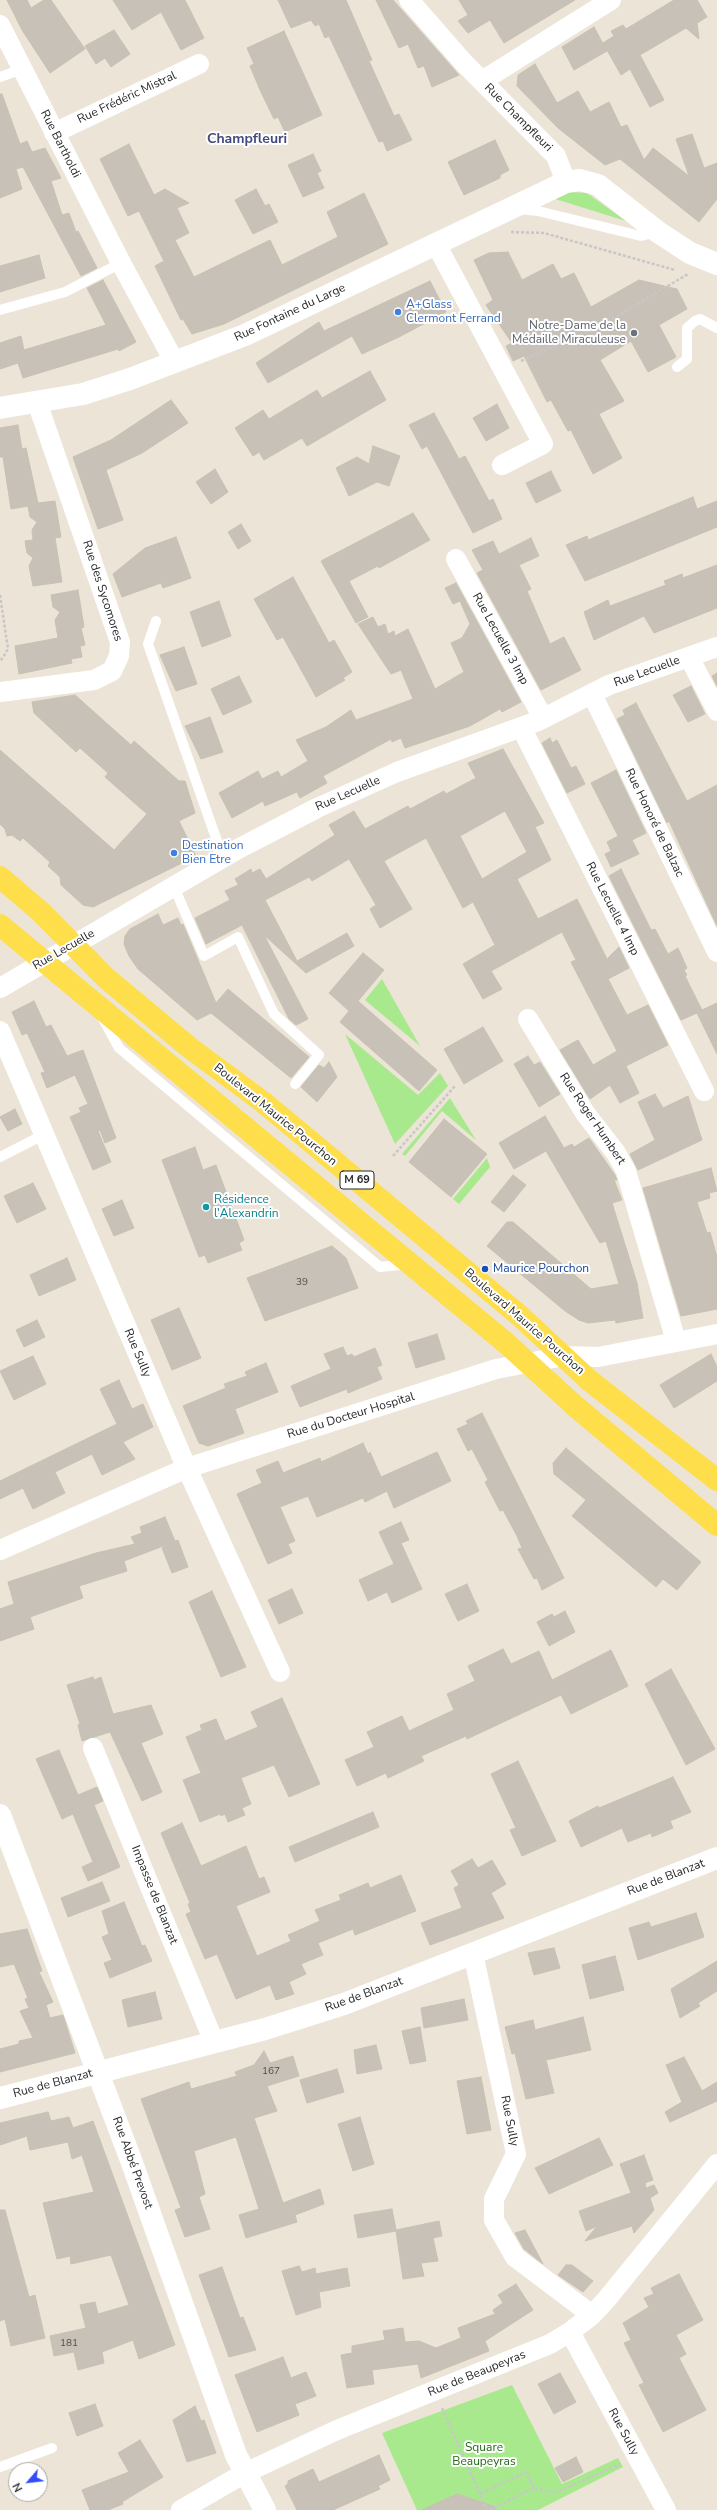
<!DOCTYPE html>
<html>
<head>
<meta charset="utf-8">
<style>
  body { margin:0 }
  #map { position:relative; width:717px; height:2510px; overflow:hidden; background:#ece4d7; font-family:"Nunito Sans",sans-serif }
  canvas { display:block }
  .north { position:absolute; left:8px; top:2462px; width:40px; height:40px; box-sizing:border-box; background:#fff; border:1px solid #a9a9a9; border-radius:50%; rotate:242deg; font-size:11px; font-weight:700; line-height:16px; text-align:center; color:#282828 }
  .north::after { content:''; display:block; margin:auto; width:14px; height:18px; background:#324dff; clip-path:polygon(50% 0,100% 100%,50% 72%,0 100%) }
</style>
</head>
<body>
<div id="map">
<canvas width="717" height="2510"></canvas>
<div class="north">N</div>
</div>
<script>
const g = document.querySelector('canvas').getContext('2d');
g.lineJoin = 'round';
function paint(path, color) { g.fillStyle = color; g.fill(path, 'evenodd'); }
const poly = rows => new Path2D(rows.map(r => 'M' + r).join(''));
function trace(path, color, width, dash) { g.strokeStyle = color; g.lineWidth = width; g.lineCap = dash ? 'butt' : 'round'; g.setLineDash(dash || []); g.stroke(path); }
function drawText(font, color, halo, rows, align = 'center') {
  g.font = font + ' "Nunito Sans",sans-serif'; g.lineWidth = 4; g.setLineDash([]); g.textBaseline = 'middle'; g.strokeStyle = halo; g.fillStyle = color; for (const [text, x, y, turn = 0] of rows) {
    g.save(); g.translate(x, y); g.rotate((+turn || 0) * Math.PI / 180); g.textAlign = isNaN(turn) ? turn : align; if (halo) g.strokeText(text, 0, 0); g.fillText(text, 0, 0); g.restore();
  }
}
paint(poly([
  [571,192,587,193,626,221,552,198],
  [382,979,420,1046,365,1000],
  [345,1034,418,1095,440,1073,448,1086,395,1144],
  [450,1098,476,1140,442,1111,405,1156,402,1154],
  [487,1158,490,1167,459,1204,453,1199],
  [512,2385,562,2484,618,2458,623,2467,538,2510,417,2510,382,2433]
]), '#a8e98d');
const building = poly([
  [7,0,27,0,31,8,44,0,51,0,85,49,50,73,22,30,7,0],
  [113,0,185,0,204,38,181,50,161,12,132,30,113,0],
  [278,0,346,0,372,60,369,61,394,116,399,114,412,140,387,151,383,141,379,142,329,36,325,38,319,24,315,26,311,20,291,28,278,0],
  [376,0,393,0,459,75,432,87,424,66,418,68,408,44,399,48,376,0],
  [459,0,575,0,504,43,490,20,468,33,458,21,468,15,459,0],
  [674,0,697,0,707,17,697,23,699,39,686,28,640,55,664,100,650,107,630,69,621,75,603,43,614,36,611,31,623,25,626,29,674,0],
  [594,27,607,51,574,70,562,47,594,27],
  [114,30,130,54,111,67,105,58,96,64,85,46,114,30],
  [284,31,322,115,285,132,278,117,274,119,260,90,250,66,254,64,247,48,284,31],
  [535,64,557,103,578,91,590,112,609,102,621,127,627,125,644,160,653,148,689,176,676,139,692,134,704,168,717,163,717,199,699,222,620,159,605,165,558,128,517,86,518,75,535,64],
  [0,94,2,94,20,144,27,141,32,152,45,148,61,178,51,181,62,215,69,213,76,232,78,231,97,268,81,276,23,167,16,169,22,189,0,198,0,94],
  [495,140,509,170,500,175,500,178,464,195,448,162,495,140],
  [129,144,154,195,165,189,189,203,177,208,189,233,175,240,194,277,270,240,282,265,338,237,327,212,364,193,388,244,224,324,192,334,183,319,181,320,155,266,164,261,139,211,128,216,100,159,129,144],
  [313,154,321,171,317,173,324,188,303,197,288,165,313,154],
  [256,189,265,206,269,204,278,222,253,234,235,200,256,189],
  [508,252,522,280,553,264,561,279,574,273,591,307,639,280,677,289,687,309,659,325,676,357,648,372,631,341,600,360,624,401,599,414,622,458,593,474,571,430,568,431,551,400,547,402,524,356,513,361,506,346,512,343,486,305,493,300,474,260,489,253,508,252],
  [39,255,45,278,0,292,0,266,39,255],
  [103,280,136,342,119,351,118,349,23,378,18,363,0,369,0,343,21,336,24,350,106,325,87,288,103,280],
  [430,281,446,312,399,337,362,354,352,336,268,383,256,363,319,322,324,331,430,281],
  [370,371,386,400,307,446,302,438,264,460,259,452,253,456,235,428,263,410,269,419,317,390,322,398,370,371],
  [171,400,188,423,142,453,106,470,123,520,98,529,73,457,111,440,171,400],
  [497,404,509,428,486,441,473,418,497,404],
  [434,413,459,459,465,456,489,501,493,499,502,519,473,533,427,446,422,449,409,425,434,413],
  [18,425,22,449,26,448,38,503,55,501,61,537,55,538,62,582,33,586,29,566,33,558,27,553,25,541,33,540,32,530,37,522,30,517,28,506,11,509,3,457,0,457,0,428,18,425],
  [373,446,400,456,389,486,377,482,349,496,336,468,357,457,369,464,373,446],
  [215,469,228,492,211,504,196,482,215,469],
  [551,471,561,491,536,503,526,483,551,471],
  [693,497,697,509,717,501,717,527,585,581,566,545,587,536,588,540,693,497],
  [413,513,430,540,379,568,378,566,349,581,368,617,356,623,321,561,413,513],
  [241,524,251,541,238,549,228,532,241,524],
  [176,537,191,578,163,588,161,583,122,597,113,574,145,548,176,537],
  [531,538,539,556,519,565,531,589,527,591,550,644,564,637,581,670,541,690,477,573,483,570,472,550,493,541,499,554,531,538],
  [717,565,717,608,654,633,644,616,594,640,584,612,608,600,610,606,666,585,664,581,682,574,683,578,717,565],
  [293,577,329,643,334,640,352,672,343,678,345,680,316,697,283,637,277,640,254,599,293,577],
  [456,583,521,702,502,712,500,709,470,726,405,748,401,738,392,742,391,739,323,776,327,783,300,798,297,792,265,806,263,801,232,818,219,793,258,771,262,779,278,771,281,777,308,761,296,740,326,727,351,710,356,720,413,699,401,670,391,674,358,624,373,617,378,627,385,624,388,634,394,631,395,636,408,629,435,689,464,672,451,643,462,638,470,624,460,601,453,604,445,588,456,583],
  [78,590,84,627,81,628,85,645,80,646,82,657,71,659,72,663,19,674,15,646,58,638,55,620,60,612,53,607,51,595,78,590],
  [219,601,231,636,202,647,190,612,219,601],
  [184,647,197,684,176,691,160,655,184,647],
  [717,673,717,686,712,676,717,673],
  [239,676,252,702,223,715,211,689,239,676],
  [691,686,705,714,688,722,673,695,691,686],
  [75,695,131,745,134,741,179,781,185,781,195,813,179,821,196,856,93,907,83,905,61,885,60,877,48,866,50,862,23,838,20,841,12,835,7,836,5,829,0,824,0,750,114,850,147,814,105,777,108,773,80,748,76,752,34,713,32,702,75,695],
  [636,703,687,801,717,785,717,926,669,821,667,823,617,719,625,715,623,710,636,703],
  [210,717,223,752,201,759,185,726,210,717],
  [550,738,552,743,557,740,571,768,576,766,585,784,567,793,542,743,550,738],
  [503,749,544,823,535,827,551,860,517,879,538,919,577,899,607,959,619,947,629,968,608,979,627,1015,648,1005,668,1045,626,1066,639,1093,620,1103,610,1085,590,1099,560,1050,578,1040,593,1065,617,1051,571,962,576,960,562,932,491,971,502,989,483,999,463,964,495,945,473,902,463,908,426,838,384,861,412,909,380,928,370,909,376,905,349,859,312,881,309,877,265,900,297,961,347,933,354,946,306,973,264,935,308,1019,296,1025,289,1019,242,925,206,944,195,918,230,900,225,891,238,885,243,893,235,879,251,869,252,873,260,869,266,879,335,835,329,825,354,811,365,829,408,806,410,809,444,791,446,794,476,778,468,763,503,749],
  [505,811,527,852,482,879,460,836,505,811],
  [616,770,646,833,632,840,639,854,611,867,605,854,611,851,607,842,618,836,591,783,616,770],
  [621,869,651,930,655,929,668,954,678,948,687,968,684,970,687,975,685,976,702,1010,717,1003,717,1054,697,1013,681,1020,609,876,621,869],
  [158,914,163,925,178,918,181,925,183,924,216,1003,228,989,309,1057,291,1078,211,1013,197,1020,138,969,129,956,124,944,125,936,130,929,158,914],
  [363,953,384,970,358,1001,437,1070,419,1091,340,1022,349,1011,329,993,363,953],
  [34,1001,46,1027,51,1025,67,1056,83,1050,116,1138,105,1143,100,1130,98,1131,111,1162,93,1170,70,1117,81,1112,79,1108,88,1104,75,1075,47,1088,41,1073,45,1072,27,1033,22,1035,12,1012,34,1001],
  [483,1027,503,1061,464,1084,444,1049,483,1027],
  [528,1056,534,1065,540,1062,560,1094,539,1107,514,1064,528,1056],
  [329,1062,337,1077,317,1102,301,1087,319,1065,324,1068,329,1062],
  [655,1094,663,1108,688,1096,702,1140,638,1170,630,1154,655,1140,638,1102,655,1094],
  [15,1109,22,1124,8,1131,0,1117,15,1109],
  [545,1116,564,1148,572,1144,574,1147,589,1138,615,1175,617,1180,614,1180,622,1200,612,1203,637,1283,643,1318,616,1323,615,1320,588,1323,579,1320,565,1311,487,1246,507,1222,513,1222,591,1289,619,1284,606,1241,600,1243,546,1151,514,1169,499,1143,545,1116],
  [444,1119,487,1154,451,1197,409,1162,444,1119],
  [195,1147,203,1170,216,1165,244,1240,239,1243,242,1250,208,1263,205,1255,199,1257,162,1160,195,1147],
  [711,1168,717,1191,709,1193,710,1198,697,1202,707,1233,710,1232,717,1257,717,1309,681,1316,643,1188,711,1168],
  [513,1175,526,1185,504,1212,491,1202,513,1175],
  [33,1183,46,1209,17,1223,4,1196,33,1183],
  [122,1200,134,1228,114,1236,102,1209,122,1200],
  [332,1246,346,1258,358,1288,265,1321,247,1278,332,1246],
  [67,1258,76,1280,39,1296,30,1275,67,1258],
  [179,1308,201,1358,172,1370,151,1320,179,1308],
  [37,1320,45,1337,24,1347,16,1330,37,1320],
  [437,1334,445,1359,416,1368,408,1343,437,1334],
  [343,1347,347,1356,352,1354,354,1357,375,1348,382,1365,377,1367,382,1379,348,1393,347,1389,300,1407,291,1386,331,1369,324,1354,343,1347],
  [711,1354,717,1367,717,1381,674,1408,660,1385,711,1354],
  [33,1356,46,1384,14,1400,0,1371,33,1356],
  [266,1363,278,1392,235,1409,244,1433,208,1446,199,1443,183,1406,226,1388,224,1384,247,1376,245,1372,266,1363],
  [119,1380,132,1409,143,1404,153,1427,123,1442,135,1459,102,1475,92,1454,55,1472,65,1493,33,1509,23,1488,0,1499,0,1481,117,1424,100,1389,119,1380],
  [482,1413,564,1578,542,1590,537,1578,534,1579,518,1549,522,1548,517,1536,503,1510,500,1511,485,1482,488,1480,472,1449,468,1451,457,1429,468,1424,466,1421,482,1413],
  [363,1443,368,1454,370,1452,381,1477,437,1452,451,1481,394,1508,387,1491,365,1502,363,1498,317,1517,308,1496,280,1507,295,1541,288,1544,292,1553,268,1564,237,1494,262,1483,256,1470,278,1461,283,1473,320,1458,321,1462,363,1443],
  [566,1448,701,1562,677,1590,663,1579,656,1587,572,1516,586,1500,554,1474,553,1463,566,1448],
  [165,1517,175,1541,178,1540,188,1567,172,1573,162,1548,171,1543,124,1561,127,1571,79,1586,83,1598,30,1617,34,1629,0,1641,0,1609,14,1604,8,1582,96,1553,135,1544,131,1537,142,1533,140,1527,165,1517],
  [401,1522,409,1540,401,1543,422,1589,392,1603,387,1592,368,1601,359,1580,394,1564,379,1532,401,1522],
  [467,1584,479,1611,458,1621,445,1594,467,1584],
  [292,1589,303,1613,279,1624,268,1600,292,1589],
  [212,1591,246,1667,221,1677,189,1602,212,1591],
  [565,1611,575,1632,549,1646,537,1622,552,1614,554,1617,565,1611],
  [503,1649,511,1664,539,1651,552,1680,611,1650,628,1686,571,1714,561,1695,467,1739,466,1736,421,1756,424,1761,388,1778,386,1773,357,1786,345,1760,374,1747,367,1732,402,1716,409,1731,454,1710,447,1694,475,1681,468,1666,503,1649],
  [671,1669,715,1749,686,1765,645,1684,671,1669],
  [93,1677,94,1680,101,1677,113,1714,151,1705,163,1734,141,1743,162,1792,142,1801,110,1732,82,1741,78,1725,80,1724,67,1685,93,1677],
  [282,1698,320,1784,289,1797,274,1765,241,1778,251,1804,242,1808,245,1815,228,1822,225,1814,221,1816,220,1814,200,1822,183,1780,201,1773,186,1737,202,1730,200,1725,216,1719,225,1741,258,1727,251,1712,282,1698],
  [59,1750,78,1795,97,1787,103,1801,94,1805,120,1867,88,1881,82,1867,93,1862,73,1814,62,1819,36,1759,59,1750],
  [518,1761,556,1841,522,1856,510,1830,516,1828,491,1774,518,1761],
  [673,1777,691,1812,670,1821,673,1828,652,1837,651,1833,628,1842,622,1828,581,1847,569,1821,598,1806,599,1808,673,1777],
  [373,1812,379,1827,295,1862,289,1847,373,1812],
  [182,1823,201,1866,246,1846,259,1879,264,1877,270,1892,236,1906,257,1956,291,1941,288,1935,320,1921,315,1910,341,1900,339,1895,368,1883,370,1888,401,1875,416,1911,355,1935,353,1929,318,1943,323,1955,301,1964,306,1974,289,1982,294,1994,276,2000,270,1985,236,1999,217,1954,205,1959,186,1914,191,1912,188,1904,190,1903,161,1833,182,1823],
  [472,1859,478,1868,492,1860,506,1884,491,1893,504,1918,430,1945,421,1923,462,1908,454,1888,459,1885,451,1871,472,1859],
  [102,1882,110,1901,68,1917,61,1898,102,1882],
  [124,1902,142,1946,145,1945,152,1961,110,1978,104,1963,112,1960,102,1937,109,1934,102,1911,124,1902],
  [696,1913,704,1937,638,1960,629,1928,649,1922,651,1927,696,1913],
  [27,1929,42,1971,39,1972,53,2002,46,2005,50,2018,63,2015,75,2053,0,2072,0,2049,19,2044,19,2041,33,2038,20,2011,29,2008,25,1999,28,1998,14,1964,0,1967,0,1934,27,1929],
  [554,1948,560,1968,534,1975,528,1953,554,1948],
  [615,1956,624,1990,590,1999,582,1965,615,1956],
  [717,1961,717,1991,698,2003,700,2006,680,2018,671,1989,717,1961],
  [155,1992,162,2019,128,2027,122,2000,155,1992],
  [464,1999,468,2020,424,2028,421,2008,464,1999],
  [583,2017,591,2050,546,2060,554,2093,526,2099,515,2053,512,2054,505,2027,533,2020,535,2030,583,2017],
  [420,2027,426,2061,410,2064,402,2031,420,2027],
  [376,2045,382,2069,357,2074,354,2050,376,2045],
  [264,2051,270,2063,293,2056,299,2076,267,2086,277,2111,254,2118,283,2203,320,2189,324,2204,295,2215,297,2222,246,2238,239,2215,259,2209,236,2137,194,2151,205,2194,199,2197,210,2229,185,2237,175,2210,181,2208,141,2099,189,2082,191,2089,237,2076,235,2072,254,2065,264,2051],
  [684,2057,702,2091,717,2082,717,2101,670,2122,665,2112,682,2102,666,2065,684,2057],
  [337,2069,344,2092,307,2103,300,2080,337,2069],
  [481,2077,491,2130,467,2134,457,2081,481,2077],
  [48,2112,51,2121,69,2117,73,2128,93,2121,175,2345,139,2359,133,2340,102,2352,104,2363,78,2370,74,2352,54,2356,50,2336,86,2328,80,2305,95,2302,98,2314,129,2305,111,2255,71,2264,70,2256,57,2259,43,2203,94,2192,82,2155,72,2159,68,2142,30,2150,27,2136,0,2145,0,2123,48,2112],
  [360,2117,374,2164,353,2171,338,2124,360,2117],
  [599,2138,613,2165,549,2194,535,2168,599,2138],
  [644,2155,653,2180,645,2183,646,2188,654,2185,658,2193,650,2198,654,2210,634,2233,632,2226,585,2241,597,2226,586,2231,579,2211,631,2193,620,2164,644,2155],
  [392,2209,396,2230,439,2221,442,2236,433,2238,438,2261,421,2263,424,2276,403,2279,396,2231,358,2238,354,2215,392,2209],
  [0,2210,5,2210,29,2297,35,2295,45,2338,11,2346,5,2319,0,2321,0,2210],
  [525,2230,543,2264,524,2249,515,2233,525,2230],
  [566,2265,572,2265,593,2281,583,2292,558,2275,566,2265],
  [299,2266,302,2272,315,2268,316,2274,347,2268,350,2286,319,2292,321,2307,296,2315,282,2271,299,2266],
  [222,2267,240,2318,243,2317,256,2350,229,2357,199,2275,222,2267],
  [679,2274,703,2320,676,2335,686,2354,679,2358,706,2410,663,2432,639,2385,644,2383,624,2343,631,2340,623,2323,649,2307,644,2298,654,2294,651,2288,679,2274],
  [516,2284,533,2310,485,2341,489,2351,421,2378,418,2364,372,2370,374,2384,347,2388,341,2355,352,2353,352,2346,385,2340,383,2331,403,2328,405,2342,419,2341,436,2348,461,2338,458,2328,495,2314,493,2310,503,2303,498,2295,516,2284],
  [283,2357,291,2378,306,2372,316,2396,295,2404,299,2415,257,2432,235,2375,283,2357],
  [560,2373,576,2402,554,2414,538,2384,560,2373],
  [95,2404,103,2426,77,2436,69,2413,95,2404],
  [195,2406,201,2421,204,2420,216,2453,187,2462,173,2420,195,2406],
  [140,2440,163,2477,122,2502,123,2504,108,2510,90,2510,82,2490,129,2472,118,2453,140,2440],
  [379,2455,390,2480,378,2486,380,2489,333,2510,297,2510,285,2486,288,2484,288,2481,313,2469,319,2482,379,2455],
  [576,2457,583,2472,563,2482,555,2468,576,2457],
  [457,2494,496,2507,495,2510,422,2510,457,2494]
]);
paint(building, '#c7c1b8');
trace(building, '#c7c1b1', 1);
trace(poly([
  [511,232,544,233,675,270],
  [521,361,604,324,688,274],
  [0,595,8,649,0,662],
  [393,1156,455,1086],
  [442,2408,487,2510],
  [480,2494,526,2472,534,2488,555,2493,620,2464],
  [490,2510,534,2488]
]), '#c7c7c7', 2.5, [3, 2]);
trace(poly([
  [0,77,22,69],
  [519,209,538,211,641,236,657,232],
  [0,310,65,292,121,263],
  [677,367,687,359,687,328,695,321,700,319,717,328],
  [156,621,148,644,223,858],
  [174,887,204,956,238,937,274,1014,319,1055,295,1084],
  [102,1017,119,1048,380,1267,408,1264],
  [0,1157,45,1134],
  [0,2467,52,2448]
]), '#fff', 10);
trace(poly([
  [409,0,464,63,556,156,566,182],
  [0,25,121,263,174,361],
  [482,81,611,0],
  [54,133,199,64],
  [436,244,543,444,502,465],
  [456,559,543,718],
  [689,657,717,711],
  [0,692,94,680,112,671,119,656,120,642,37,402],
  [592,694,717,952],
  [521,727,704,1091],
  [0,988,236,850,317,808,397,772,538,721,609,685,717,647],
  [528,1019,585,1113,616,1153,626,1171,676,1341],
  [0,1031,185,1464,280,1672],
  [0,1550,187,1468,496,1369,564,1356,598,1357,717,1334],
  [93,1748,214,2042],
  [473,1953,516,2154,494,2199,494,2220,515,2257,592,2315],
  [570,2332,666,2510],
  [181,2510,245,2473,337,2430,550,2344,570,2332,592,2315,606,2300,717,2164]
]), '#fff', 20);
trace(poly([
  [0,408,83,394,130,379,245,335,566,182,580,180,598,185,658,232,690,253,717,264],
  [0,1815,131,2160,236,2455,265,2510],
  [0,2098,265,2029,344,2004,717,1858]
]), '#fff', 22);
trace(poly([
  [0,877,41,912,106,978,190,1048,263,1102,520,1316,590,1381,717,1480],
  [0,925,506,1343,575,1406,717,1525]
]), '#fede4a', 22);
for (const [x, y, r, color] of [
  [398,312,4,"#3f7fe0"],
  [634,333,4,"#6b7280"],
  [174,853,4,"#3f7fe0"],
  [206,1207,4,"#0f9aa8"],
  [485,1269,4,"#1a4fb4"]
]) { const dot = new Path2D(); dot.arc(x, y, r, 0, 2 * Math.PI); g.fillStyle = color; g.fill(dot); trace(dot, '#fff', 1.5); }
drawText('10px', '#504e4c', null, [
  ["39",302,1283],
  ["167",271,2072],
  ["181",69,2344]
]);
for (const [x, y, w] of [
  [357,1180,34]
]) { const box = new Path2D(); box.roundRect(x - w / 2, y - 9, w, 18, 3); g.fillStyle = '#fff'; g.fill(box); trace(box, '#282828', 1); }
drawText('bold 11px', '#282828', null, [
  ["M 69",357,1180]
]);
drawText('12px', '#282828', '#fff', [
  ["Rue Frédéric Mistral",127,98,-25],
  ["Rue Champfleuri",518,118,45],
  ["Rue Bartholdi",60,144,63],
  ["Rue Fontaine du Large",290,313,-25],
  ["Rue des Sycomores",102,591,72],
  ["Rue Lecuelle 3 Imp",500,639,61],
  ["Rue Lecuelle",647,672,-20],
  ["Rue Lecuelle",348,794,-24],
  ["Rue Honoré de Balzac",654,823,64],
  ["Rue Lecuelle 4 Imp",612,909,63],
  ["Rue Lecuelle",64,950,-30],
  ["Boulevard Maurice Pourchon",275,1115,39],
  ["Rue Roger Humbert",592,1119,56],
  ["Boulevard Maurice Pourchon",524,1322,41],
  ["Rue Sully",137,1353,67],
  ["Rue du Docteur Hospital",351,1416,-17],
  ["Rue de Blanzat",666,1878,-21],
  ["Impasse de Blanzat",154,1895,68],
  ["Rue de Blanzat",364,1995,-20],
  ["Rue de Blanzat",53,2084,-15],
  ["Rue Sully",509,2121,79],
  ["Rue Abbé Prevost",132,2163,70],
  ["Rue de Beaupeyras",477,2374,-22],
  ["Rue Sully",623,2432,62]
]);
drawText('12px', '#366cbe', '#fff', [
  ["A+Glass",406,305],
  ["Clermont Ferrand",406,319],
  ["Destination",182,846],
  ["Bien Etre",182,860]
], 'left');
drawText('12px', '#5b616d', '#fff', [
  ["Notre-Dame de la",626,326],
  ["Médaille Miraculeuse",626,340]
], 'right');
drawText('12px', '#0d838f', '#fff', [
  ["Résidence",214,1200],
  ["l'Alexandrin",214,1214]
], 'left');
drawText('12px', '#164399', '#fff', [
  ["Maurice Pourchon",493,1269]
], 'left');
drawText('12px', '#206b12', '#fff', [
  ["Square",484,2448],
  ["Beaupeyras",484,2462]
]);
drawText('bold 14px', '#444b7c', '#fff', [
  ["Champfleuri",247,140]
]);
</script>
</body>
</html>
